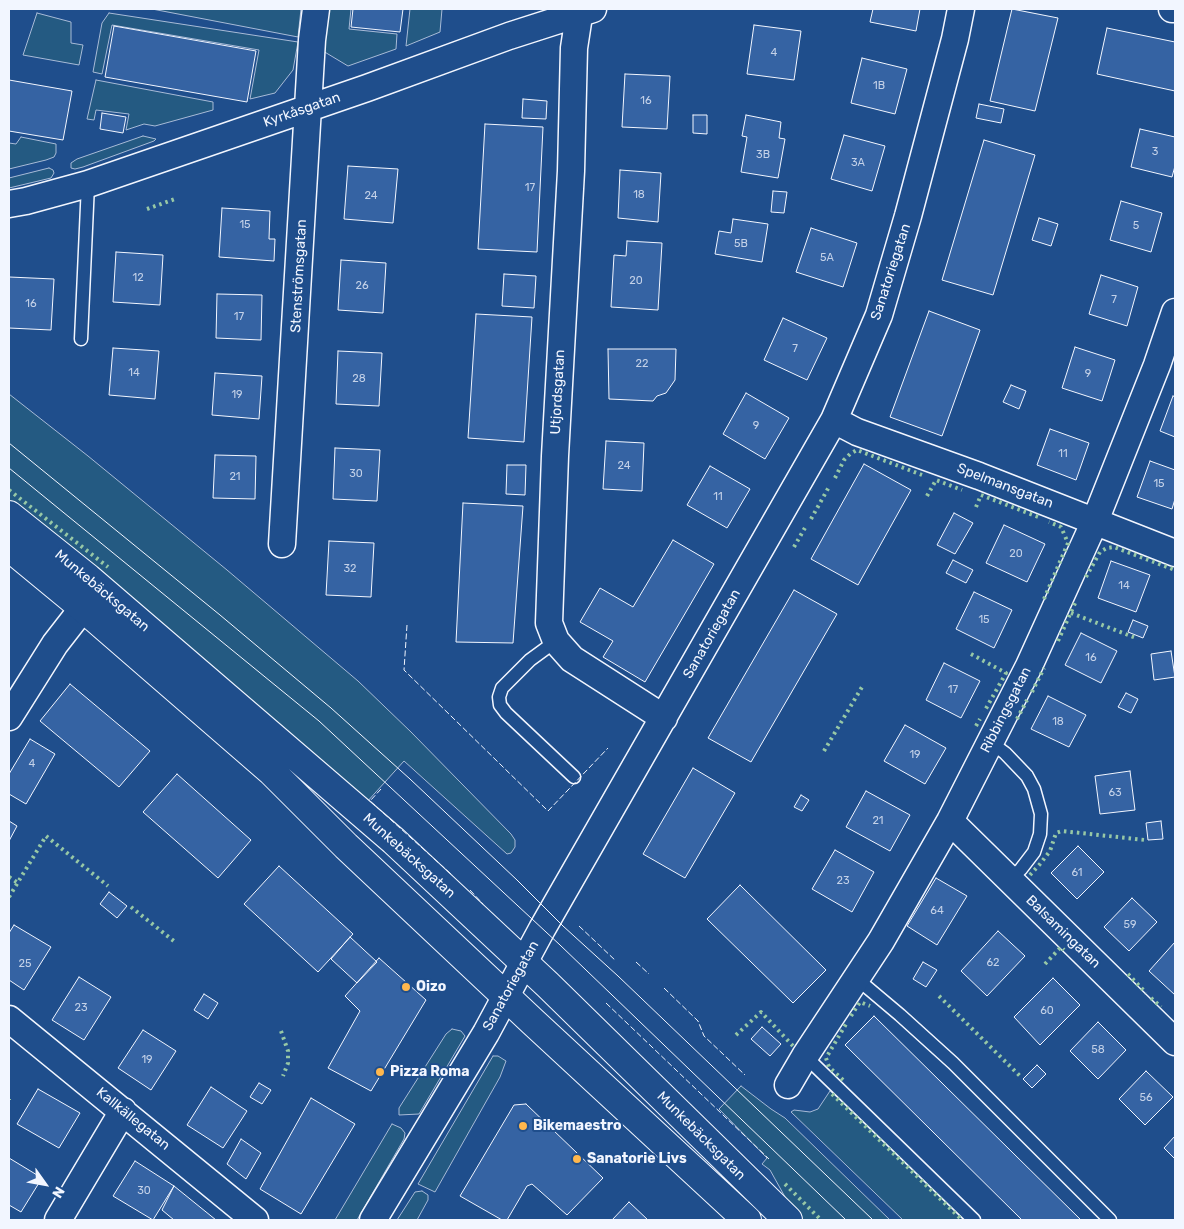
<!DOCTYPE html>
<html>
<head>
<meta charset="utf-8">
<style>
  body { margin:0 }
  #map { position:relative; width:1184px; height:1229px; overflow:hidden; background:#1f4e8c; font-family:Rubik,sans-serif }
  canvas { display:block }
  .frame { position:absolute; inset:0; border:10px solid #f2f6ff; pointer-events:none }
  .north { position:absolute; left:20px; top:1159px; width:50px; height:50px; -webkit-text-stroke:4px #1f4e8c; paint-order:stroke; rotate:122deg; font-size:14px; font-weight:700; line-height:20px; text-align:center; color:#f2f6ff }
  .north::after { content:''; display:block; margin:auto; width:18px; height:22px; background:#f2f6ff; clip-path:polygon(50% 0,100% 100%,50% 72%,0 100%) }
</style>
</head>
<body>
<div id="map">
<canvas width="1184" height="1229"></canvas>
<div class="frame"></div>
<div class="north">N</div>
</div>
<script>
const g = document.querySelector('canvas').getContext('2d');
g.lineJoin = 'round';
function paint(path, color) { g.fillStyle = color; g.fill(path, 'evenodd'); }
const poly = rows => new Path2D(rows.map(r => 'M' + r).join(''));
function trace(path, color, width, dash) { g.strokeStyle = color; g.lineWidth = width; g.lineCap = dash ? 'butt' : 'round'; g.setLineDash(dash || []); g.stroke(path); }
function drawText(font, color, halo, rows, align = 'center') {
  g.font = font + ' Rubik,sans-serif'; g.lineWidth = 4; g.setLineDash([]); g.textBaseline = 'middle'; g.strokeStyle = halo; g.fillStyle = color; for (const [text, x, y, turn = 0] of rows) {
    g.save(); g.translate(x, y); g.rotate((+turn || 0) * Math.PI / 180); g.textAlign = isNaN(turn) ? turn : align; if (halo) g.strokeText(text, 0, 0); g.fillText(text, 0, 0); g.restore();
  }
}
const green = poly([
  [152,9,301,9,298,37,152,9],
  [328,9,351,9,349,29,397,34,396,49,348,66,323,51,328,9],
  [410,9,442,9,440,32,406,46,410,9],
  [37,13,71,22,71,43,83,45,79,65,23,55,37,13],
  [109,13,298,42,293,70,275,93,250,99,259,50,112,25,102,74,93,72,102,23,109,13],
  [96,80,213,102,213,110,155,126,144,124,126,130,129,114,96,110,94,120,87,119,96,80],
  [143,136,156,139,154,141,83,167,75,169,71,168,71,163,77,159,143,136],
  [21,137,56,144,56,153,54,157,46,160,9,169,9,143,16,144,21,137],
  [49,168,53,170,54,173,51,178,9,188,9,178,49,168],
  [9,394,88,456,227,570,358,681,411,732,511,834,515,840,515,847,511,853,507,854,404,761,366,803,9,503,9,394],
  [452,1029,461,1031,465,1036,419,1114,399,1115,399,1108,446,1034,452,1029],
  [493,1056,498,1056,506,1061,500,1077,435,1192,418,1184,493,1056],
  [741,1086,771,1109,785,1118,890,1220,800,1220,794,1213,770,1170,762,1164,767,1158,719,1109,741,1086],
  [830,1091,864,1120,968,1220,903,1220,791,1112,794,1110,810,1112,818,1109,830,1091],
  [392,1124,401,1128,405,1133,404,1139,357,1220,335,1220,392,1124],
  [422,1191,428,1195,428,1200,417,1220,397,1220,415,1192,422,1191]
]);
paint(green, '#245a82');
trace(green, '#a8bbd7', 1);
const building = poly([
  [353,9,403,9,400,32,351,27,353,9],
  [873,9,920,9,916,31,870,22,873,9],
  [1012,9,1058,18,1035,111,990,101,1012,9],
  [754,25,801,31,794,80,747,74,754,25],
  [114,26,256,51,247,102,105,77,114,26],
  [1107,28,1175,42,1175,91,1097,74,1107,28],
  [862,58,907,69,895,114,851,103,862,58],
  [625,74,670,76,667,129,622,127,625,74],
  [9,80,72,91,63,140,9,131,9,80],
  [523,99,547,101,546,119,522,118,523,99],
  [979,104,1004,109,1001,123,976,118,979,104],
  [102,113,126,117,123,133,100,129,102,113],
  [693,115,707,115,707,134,693,133,693,115],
  [746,115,781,122,779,138,785,139,778,178,741,172,747,137,742,136,746,115],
  [485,124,543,127,537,252,478,249,485,124],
  [1140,129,1175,137,1175,166,1172,177,1131,167,1140,129],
  [844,135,885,146,872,191,831,179,844,135],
  [984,140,1035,155,993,295,942,280,984,140],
  [348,166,398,169,393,223,344,219,348,166],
  [620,170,661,173,658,222,618,218,620,170],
  [773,191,787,192,784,213,771,212,773,191],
  [1121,201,1162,213,1151,252,1110,240,1121,201],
  [222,208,270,211,269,239,275,239,274,261,219,257,222,208],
  [1039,218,1058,224,1051,246,1032,240,1039,218],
  [733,219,768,224,762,262,715,254,719,231,731,233,733,219],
  [811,228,857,243,843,287,796,272,811,228],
  [627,241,662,243,658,310,611,307,614,255,626,256,627,241],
  [116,252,163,255,160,305,113,302,116,252],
  [341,260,386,263,383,313,338,310,341,260],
  [504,274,536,276,534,308,502,306,504,274],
  [1101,275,1138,287,1127,326,1089,314,1101,275],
  [9,277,54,279,51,330,9,328,9,277],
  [217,294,262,295,261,340,216,338,217,294],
  [929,311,980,330,942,436,890,417,929,311],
  [476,314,532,317,524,442,468,438,476,314],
  [783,318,827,338,807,380,764,360,783,318],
  [1075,347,1115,360,1102,401,1062,388,1075,347],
  [113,348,159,351,155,399,109,395,113,348],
  [608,349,676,349,675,380,666,393,657,396,653,401,609,399,608,349],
  [338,351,382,353,379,406,336,404,338,351],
  [215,373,262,376,259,419,212,415,215,373],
  [1011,385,1026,391,1019,409,1003,402,1011,385],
  [746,393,789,418,765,459,723,434,746,393],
  [1173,396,1175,397,1175,437,1160,431,1173,396],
  [1050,429,1089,443,1076,480,1037,465,1050,429],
  [606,441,644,443,642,491,603,489,606,441],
  [335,448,380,450,377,501,333,499,335,448],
  [215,455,256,456,255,499,213,498,215,455],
  [1150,461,1175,470,1175,499,1172,509,1137,497,1150,461],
  [864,464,911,490,858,585,811,559,864,464],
  [507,465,526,465,525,495,506,494,507,465],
  [710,466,750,489,727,528,687,505,710,466],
  [463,503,523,506,513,643,456,642,463,503],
  [954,513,973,523,955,554,937,545,954,513],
  [1004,525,1045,544,1027,582,986,563,1004,525],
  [673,540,714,564,645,682,603,657,613,641,580,622,600,588,633,607,673,540],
  [329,541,374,543,371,597,326,595,329,541],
  [953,560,973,570,966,583,946,573,953,560],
  [1111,561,1150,575,1136,612,1098,598,1111,561],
  [794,590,837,614,751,762,708,738,794,590],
  [974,592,1012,610,994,648,956,629,974,592],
  [1133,620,1148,626,1143,638,1128,632,1133,620],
  [1081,633,1117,651,1101,683,1065,665,1081,633],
  [1171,651,1175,677,1154,680,1151,654,1171,651],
  [944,663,980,681,961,718,926,700,944,663],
  [70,684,150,751,119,787,40,721,70,684],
  [1126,693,1138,699,1131,713,1118,707,1126,693],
  [1048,696,1086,715,1069,747,1031,729,1048,696],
  [905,725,946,748,925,784,884,761,905,725],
  [30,739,55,754,26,804,9,794,9,774,30,739],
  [693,768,735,793,685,878,643,854,693,768],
  [1130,771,1135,810,1100,814,1095,776,1130,771],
  [177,774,251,840,218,878,143,812,177,774],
  [866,791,910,815,890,851,846,827,866,791],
  [801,795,809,800,802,811,794,807,801,795],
  [9,821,17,826,9,841,9,821],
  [1161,821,1163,839,1148,840,1146,823,1161,821],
  [1078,846,1104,872,1077,899,1051,873,1078,846],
  [835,850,874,872,852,912,812,889,835,850],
  [279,866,353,934,318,972,244,904,279,866],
  [936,878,967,896,937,945,907,926,936,878],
  [740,885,826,970,793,1003,707,919,740,885],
  [109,892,127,906,117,918,100,904,109,892],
  [1132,898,1157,922,1129,951,1104,927,1132,898],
  [14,925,51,947,24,990,9,980,9,933,14,925],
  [998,931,1025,956,987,996,961,971,998,931],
  [350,937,377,962,357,983,331,959,350,937],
  [1175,942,1175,995,1149,971,1175,942],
  [379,958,426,1000,371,1091,328,1068,360,1011,345,996,379,958],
  [923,962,937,970,926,987,913,979,923,962],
  [79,977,111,997,84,1040,52,1020,79,977],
  [1053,978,1080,1005,1040,1045,1014,1017,1053,978],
  [204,994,218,1003,208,1019,194,1010,204,994],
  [874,1016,1081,1220,1022,1220,845,1045,874,1016],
  [1098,1022,1126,1050,1098,1079,1070,1051,1098,1022],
  [762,1027,781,1044,770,1056,751,1039,762,1027],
  [143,1030,176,1051,151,1090,118,1068,143,1030],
  [1037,1065,1046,1074,1032,1088,1023,1079,1037,1065],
  [1146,1071,1173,1097,1145,1125,1119,1099,1146,1071],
  [259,1083,271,1090,262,1104,250,1097,259,1083],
  [211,1087,247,1111,223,1148,187,1125,211,1087],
  [38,1089,80,1113,59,1148,17,1124,38,1089],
  [311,1098,355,1124,301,1214,260,1189,311,1098],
  [526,1104,603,1178,567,1215,532,1184,527,1186,507,1220,502,1220,460,1196,514,1105,526,1104],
  [1175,1136,1175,1159,1164,1148,1175,1136],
  [241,1139,261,1153,246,1179,227,1164,241,1139],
  [9,1158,42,1178,21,1212,9,1205,9,1158],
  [135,1161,174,1186,153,1220,113,1196,135,1161],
  [174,1186,216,1220,174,1220,162,1210,174,1186],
  [629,1202,648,1220,612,1220,629,1202]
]);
paint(building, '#3563a3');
trace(building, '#f2f6ff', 1);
const lane = poly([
  [81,339,88,184],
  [556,641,530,660,502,688,499,697,500,705,506,713,574,777],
  [990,742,1005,753,1027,776,1034,789,1041,814,1040,834,1034,852,1021,869,1010,880],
  [856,978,900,1015,953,1063,1110,1220],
  [805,1056,974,1220]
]);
const street = poly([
  [580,9,574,48,571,171,555,456,549,623,556,641,572,659,664,718],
  [1172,9,1175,9],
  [9,204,26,201,88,184,367,88,509,36,593,9],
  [834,420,857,432,979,476,1175,553],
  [282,544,312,40,316,9],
  [9,717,55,644,83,608],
  [950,821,1175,1042],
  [9,1019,255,1220],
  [788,1085,805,1056,881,941,950,821,1029,666,1095,521,1157,365,1175,312],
  [58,1220,123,1111],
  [373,1220,486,1033,542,929,834,420,879,315,908,216,955,39,961,9]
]);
const secondary = poly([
  [9,515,88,578,394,841,548,985,788,1220],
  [9,547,83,608,272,772,346,846,532,1021,747,1220]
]);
trace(lane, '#f2f6ff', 15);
trace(street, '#f2f6ff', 29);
trace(secondary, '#f2f6ff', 30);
trace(lane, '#1f4e8c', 12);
trace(street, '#1f4e8c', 26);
trace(secondary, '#1f4e8c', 28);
trace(poly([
  [9,443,220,615,331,708,410,779,517,880,563,926,618,976,873,1220],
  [9,468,319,721,560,945,846,1220]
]), '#f2f6ff', 1);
trace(poly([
  [147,209,175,199],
  [835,478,844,460,850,454,857,450,922,475],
  [9,490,108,567],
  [927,496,936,480,962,490],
  [976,507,981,495,1041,518],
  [811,519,830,485],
  [794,547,806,526],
  [1086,577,1100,552,1107,548,1114,547,1175,570],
  [1044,599,1068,543,1061,527,1049,522],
  [1071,613,1136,638],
  [1058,641,1076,601],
  [971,654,1006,673,984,712],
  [1032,692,1044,668],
  [1017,719,1027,700],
  [976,726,980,719],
  [824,751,862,687],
  [1030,875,1040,864,1050,851,1056,833,1062,831,1145,840],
  [9,877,18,883],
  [9,897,46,836,108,886],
  [131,907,175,942],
  [1045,964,1061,947,1064,950],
  [1128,974,1146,993],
  [939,996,1022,1078],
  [1151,998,1161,1007],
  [851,1016,860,1002,870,1006],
  [281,1031,288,1051,288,1063,283,1076],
  [736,1035,761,1012,795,1048],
  [843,1080,829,1067,826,1058,846,1024],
  [832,1094,962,1220],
  [9,1100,9,1099],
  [785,1184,821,1220]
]), '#97c8a6', 4, [2.5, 4]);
trace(poly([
  [407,625,404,670,548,811,608,748],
  [381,789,370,801,451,874,453,875],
  [470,890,483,904],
  [579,926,616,961],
  [636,962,649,974],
  [664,988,698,1021,704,1036,745,1075],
  [606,1003,769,1159]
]), '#f2f6ff', 1, [6, 2.5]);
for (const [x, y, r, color] of [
  [406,987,5,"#ffb74d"],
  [380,1072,5,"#ffb74d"],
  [523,1126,5,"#ffb74d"],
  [577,1159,5,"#ffb74d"]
]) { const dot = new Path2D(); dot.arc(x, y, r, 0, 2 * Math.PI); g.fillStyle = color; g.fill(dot); trace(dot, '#1f4e8c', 2); }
drawText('11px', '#c3d1e8', null, [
  ["4",774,53],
  ["1B",879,86],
  ["16",646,101],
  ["3",1155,152],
  ["3B",763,155],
  ["3A",858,163],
  ["17",530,188],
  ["18",639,195],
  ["24",371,196],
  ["15",245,225],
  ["5",1136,226],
  ["5B",741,244],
  ["5A",827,258],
  ["12",138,278],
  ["20",636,281],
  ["26",362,286],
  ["7",1114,300],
  ["16",31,304],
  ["17",239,317],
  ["7",795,349],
  ["22",642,364],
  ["14",134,373],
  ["9",1088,374],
  ["28",359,379],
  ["19",237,395],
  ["9",756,426],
  ["11",1063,454],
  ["24",624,466],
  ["30",356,474],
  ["21",235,477],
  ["15",1159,484],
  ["11",718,497],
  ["20",1016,554],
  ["32",350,569],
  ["14",1124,586],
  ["15",984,620],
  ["16",1091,658],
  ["17",953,690],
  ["18",1058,722],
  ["19",915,755],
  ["4",32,764],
  ["63",1115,793],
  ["21",878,821],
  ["61",1077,873],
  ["23",843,881],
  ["64",937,911],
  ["59",1130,925],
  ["62",993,963],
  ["25",25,964],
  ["23",81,1008],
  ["60",1047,1011],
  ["58",1098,1050],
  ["19",147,1060],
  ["56",1146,1098],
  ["30",144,1191]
]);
drawText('14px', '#f2f6ff', '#1f4e8c', [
  ["Kyrkåsgatan",302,110,-19],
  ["Sanatoriegatan",891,272,-72],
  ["Stenströmsgatan",299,276,-87],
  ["Utjordsgatan",558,392,-87],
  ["Spelmansgatan",1005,486,21],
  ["Munkebäcksgatan",102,591,40],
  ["Sanatoriegatan",712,634,-60],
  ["Ribbingsgatan",1006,710,-63],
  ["Munkebäcksgatan",409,856,42],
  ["Balsamingatan",1063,932,44],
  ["Sanatoriegatan",511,986,-61],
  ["Kallkällegatan",133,1119,39],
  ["Munkebäcksgatan",701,1136,45]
]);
drawText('bold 14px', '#f2f6ff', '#1f4e8c', [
  ["Oizo",416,987],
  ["Pizza Roma",390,1072],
  ["Bikemaestro",533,1126],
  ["Sanatorie Livs",587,1159]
], 'left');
</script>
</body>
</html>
